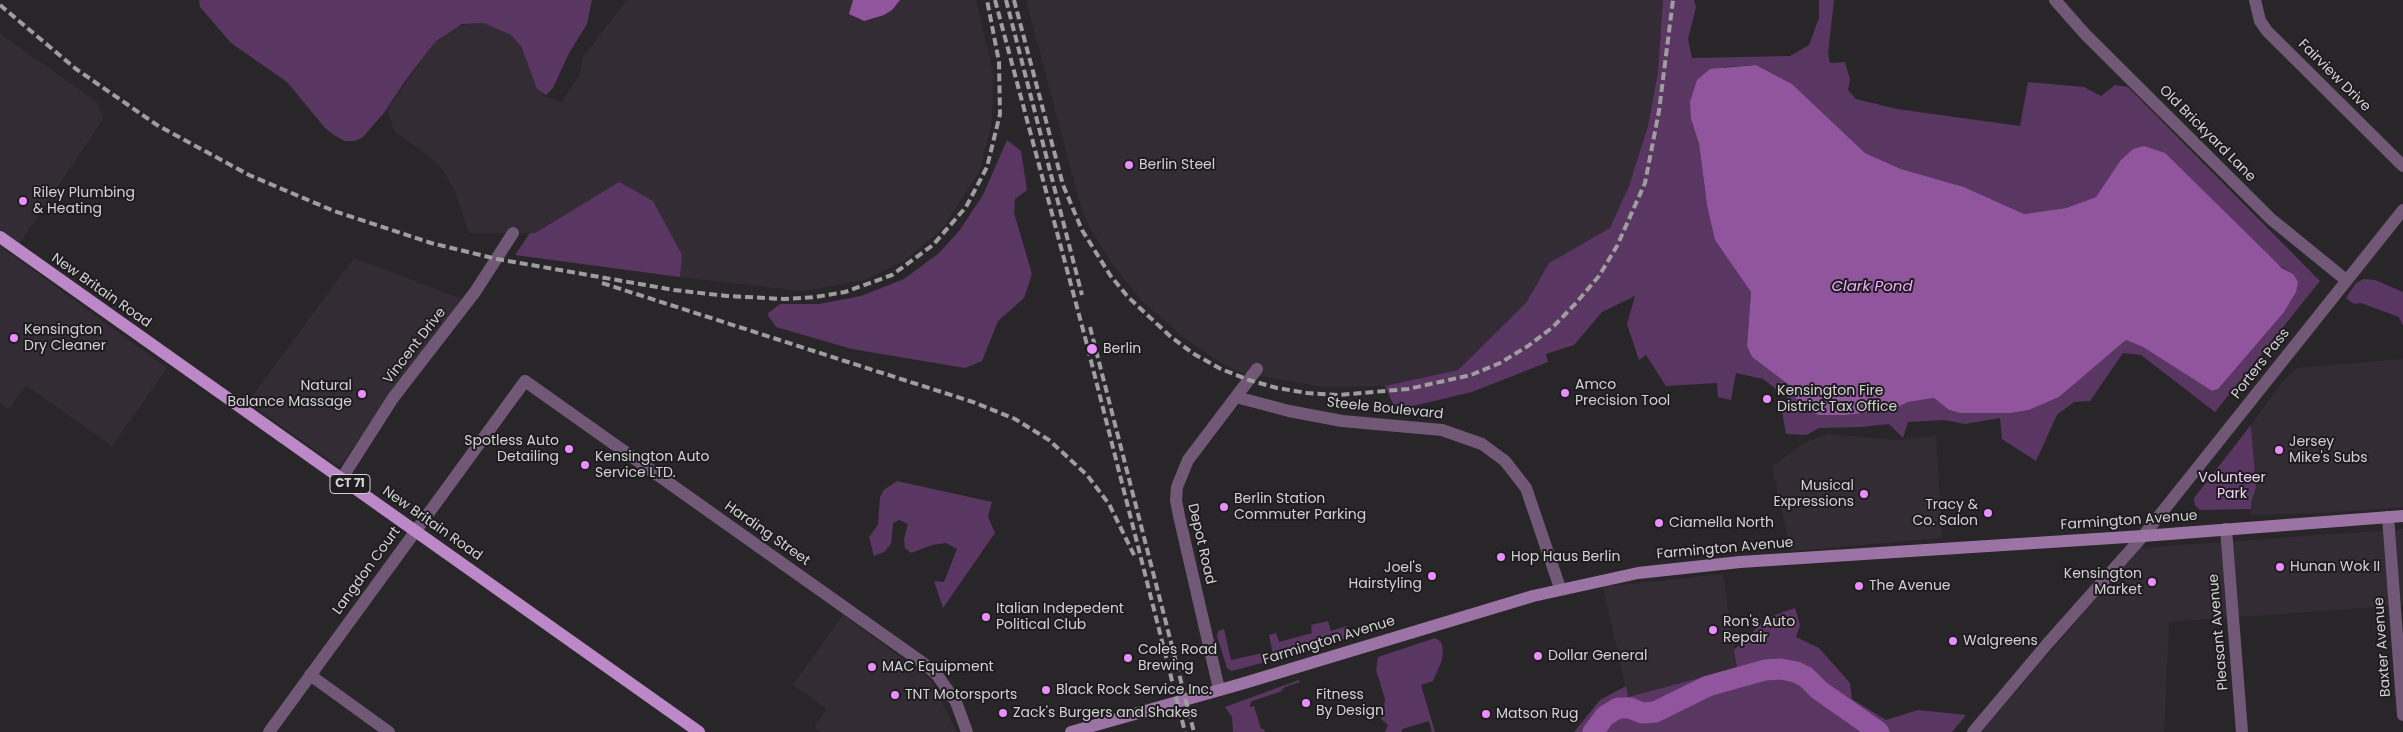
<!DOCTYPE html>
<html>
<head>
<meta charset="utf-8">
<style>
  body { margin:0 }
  canvas { display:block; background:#282628 }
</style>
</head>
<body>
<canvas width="2403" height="732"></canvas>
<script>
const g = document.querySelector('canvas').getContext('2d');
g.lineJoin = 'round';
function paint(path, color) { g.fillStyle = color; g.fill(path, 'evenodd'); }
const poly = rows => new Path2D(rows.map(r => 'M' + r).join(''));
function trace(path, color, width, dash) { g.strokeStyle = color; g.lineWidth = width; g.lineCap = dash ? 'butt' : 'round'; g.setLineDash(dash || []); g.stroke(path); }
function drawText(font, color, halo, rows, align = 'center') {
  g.font = font + ' Poppins,sans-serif'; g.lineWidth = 4; g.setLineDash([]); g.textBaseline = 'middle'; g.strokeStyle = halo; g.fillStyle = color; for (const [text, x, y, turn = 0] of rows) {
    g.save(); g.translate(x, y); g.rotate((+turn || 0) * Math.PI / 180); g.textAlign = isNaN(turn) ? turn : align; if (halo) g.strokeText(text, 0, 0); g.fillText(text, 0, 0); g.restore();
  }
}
paint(poly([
  [627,0,976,0,993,73,992,121,980,170,943,228,904,261,864,280,802,291,680,277,682,255,619,182,535,233,469,233,455,191,443,170,427,154,395,132,387,109,436,41,455,27,482,22,510,34,523,51,537,89,544,96,561,103,579,76,583,57],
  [1026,0,1663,0,1658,72,1648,126,1629,186,1610,228,1549,263,1526,303,1458,370,1385,386,1323,387,1239,372,1217,360,1184,338,1142,301,1111,262,1088,225,1078,196],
  [0,34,97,102,103,119,19,244,0,230],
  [0,246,167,368,112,446,26,385,9,409,0,403],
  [354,258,464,300,339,467,248,402],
  [2403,359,2403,507,2325,513,2251,515,2251,502,2256,488,2251,425,2284,380,2297,368],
  [1828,434,1895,440,1936,436,1942,538,1791,551,1772,467,1802,444],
  [2403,529,2403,605,2169,622,2164,732,1981,732,2140,548],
  [1723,574,1737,668,1628,697,1603,587],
  [843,615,930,679,957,732,821,732,814,727,827,709,793,685]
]), '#332c34');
paint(poly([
  [199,0,592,0,587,24,569,53,553,88,546,95,537,89,522,48,511,35,484,23,462,24,436,41,405,81,383,114,363,137,355,141,345,141,334,135,325,128,287,82,231,43,200,7],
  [1663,0,1694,0,1696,7,1688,39,1692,58,1790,56,1809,45,1819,18,1819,0,1834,0,1828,54,1830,63,1845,62,1850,79,1848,90,1856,99,1897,109,2020,126,2028,82,2084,87,2101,96,2115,85,2128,87,2320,281,2215,412,2141,355,2123,353,2090,401,2074,402,2057,415,2036,461,2002,439,2000,418,1965,424,1944,420,1908,422,1903,438,1889,424,1861,427,1819,428,1806,435,1786,434,1782,411,1790,400,1763,379,1736,373,1731,400,1718,397,1717,383,1666,386,1646,355,1639,360,1627,324,1635,296,1602,312,1574,345,1546,354,1548,362,1472,392,1396,410,1385,386,1458,370,1526,303,1549,263,1610,228,1629,186,1648,126,1658,72],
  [1756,65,1792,84,1865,153,1901,169,1964,187,2024,214,2066,208,2096,197,2120,161,2293,274,2225,380,2218,389,2212,391,2143,347,2126,340,2059,397,2029,410,2011,413,1960,413,1949,410,1934,398,1908,402,1898,407,1869,411,1793,395,1789,385,1752,357,1747,346,1751,292,1735,268,1707,205,1699,144,1691,119,1724,67],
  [1007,140,1021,151,1027,190,1015,199,1014,213,1032,274,1024,298,998,321,982,361,965,368,852,349,776,327,767,314,780,304,819,304,861,296,904,279,939,253,959,231,983,195],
  [619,182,653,201,682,255,680,277,515,255,530,233,535,233],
  [2364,279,2375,280,2403,292,2403,326,2399,317,2361,303,2354,304,2346,298,2356,283],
  [2251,425,2256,488,2251,502,2251,509,2200,510,2195,505,2194,498],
  [897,481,992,502,988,517,995,533,943,608,934,581,944,582,957,549,946,543,932,545,911,553,905,548,904,539,908,524,899,520,893,523,891,544,884,552,874,556,869,537,878,525,880,497,884,490],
  [1795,608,1800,625,1796,637,1819,648,1850,683,1852,699,1886,720,1918,710,1966,715,1952,732,1574,732,1600,700,1626,686,1628,697,1737,668,1734,650,1767,618],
  [1328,621,1331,631,1347,626,1351,637,1274,659,1269,635,1276,633,1279,642,1312,633,1311,625],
  [1224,629,1231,660,1263,653,1266,662,1231,671,1227,668,1217,636,1218,631],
  [1435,638,1441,642,1443,649,1442,660,1433,681,1421,685,1435,732,1432,732,1429,721,1402,729,1402,732,1385,732,1388,725,1381,719,1384,710,1385,699,1376,670,1378,657],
  [1299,680,1300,682,1285,687,1280,692,1252,701,1250,705,1250,707,1254,706,1261,729,1264,729,1265,732,1233,732,1232,717,1225,707]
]), '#5a3662');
paint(poly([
  [853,0,900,0,892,10,884,15,864,21,849,14],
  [1756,65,1792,84,1865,153,1901,169,1964,187,2024,214,2066,208,2096,197,2120,161,2133,149,2144,146,2165,153,2282,268,2293,274,2298,282,2296,292,2284,312,2218,389,2212,391,2143,347,2126,340,2059,397,2029,410,2011,413,1960,413,1949,410,1934,398,1908,402,1898,407,1885,410,1845,415,1818,415,1804,406,1793,395,1789,385,1752,357,1747,346,1751,292,1715,240,1707,205,1699,144,1691,119,1690,102,1697,80,1710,69]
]), '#91559d');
trace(poly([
  [1593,732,1605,716,1618,708,1630,708,1642,713,1655,712,1708,686,1765,670,1781,669,1796,672,1806,677,1819,690,1879,732]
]), '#91559d', 21);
trace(poly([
  [2055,0,2085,34,2271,219,2346,280],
  [2255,0,2260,21,2267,31,2403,166],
  [1236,397,1289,411,1342,421,1442,430,1482,444,1505,461,1526,488,1560,588],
  [342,478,393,398,475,292,513,233],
  [2388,517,2403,715],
  [2226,529,2242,732],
  [310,675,389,732],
  [1219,689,1179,516,1176,500,1177,487,1188,460,1257,369],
  [269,732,525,381,923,663,937,675,956,702,967,732]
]), '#725877', 12);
trace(poly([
  [1973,732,2048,643,2143,536,2403,210]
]), '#725877', 12);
trace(poly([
  [1071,732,1241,684,1533,596,1638,573,1740,562,2143,536,2403,516]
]), '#9c73a5', 12);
trace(poly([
  [0,237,699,732]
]), '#bd88c8', 12);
trace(poly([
  [995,0,1086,341,1185,732],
  [1006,0,1082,295],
  [1014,0,1063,185,1082,230,1110,275,1128,297,1171,337,1194,354,1221,369,1249,380,1277,388,1307,393,1338,395,1408,389,1471,375,1500,363,1528,346,1553,327,1576,303,1599,276,1617,246,1645,183,1659,111,1673,0],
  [0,5,76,69,157,125,249,175,334,211,431,243,497,259,674,290,727,296,784,299,815,297,845,292,892,275,933,245,966,207,987,167,1000,114,999,62,987,0],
  [602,283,901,379,973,402,1015,419,1049,440,1087,475,1109,504,1135,557],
  [1090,327,1194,732]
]), '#9f9d9f', 4, [8, 4]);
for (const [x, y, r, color] of [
  [1129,165,5,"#ea8dfd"],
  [23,201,5,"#ea8dfd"],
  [14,338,5,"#ea8dfd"],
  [1092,349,6,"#ea8dfd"],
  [1565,393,5,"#ea8dfd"],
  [362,394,5,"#ea8dfd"],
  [1767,399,5,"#ea8dfd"],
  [569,449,5,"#ea8dfd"],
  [2279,450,5,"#ea8dfd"],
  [585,465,5,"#ea8dfd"],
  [1864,494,5,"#ea8dfd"],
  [1224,507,5,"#ea8dfd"],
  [1988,513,5,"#ea8dfd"],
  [1659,523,5,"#ea8dfd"],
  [1501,557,5,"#ea8dfd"],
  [2280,567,5,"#ea8dfd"],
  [1432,576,5,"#ea8dfd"],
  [2152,582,5,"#ea8dfd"],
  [1859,586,5,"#ea8dfd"],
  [986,617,5,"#ea8dfd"],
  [1713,630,5,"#ea8dfd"],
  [1953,641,5,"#ea8dfd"],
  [1538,656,5,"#ea8dfd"],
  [1128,658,5,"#ea8dfd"],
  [872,667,5,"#ea8dfd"],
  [1046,690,5,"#ea8dfd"],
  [895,695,5,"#ea8dfd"],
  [1306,703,5,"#ea8dfd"],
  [1003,713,5,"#ea8dfd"],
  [1486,714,5,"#ea8dfd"]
]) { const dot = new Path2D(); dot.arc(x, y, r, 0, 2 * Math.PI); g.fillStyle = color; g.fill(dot); trace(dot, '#1e1c1f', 2); }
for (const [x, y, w] of [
  [350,484,40]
]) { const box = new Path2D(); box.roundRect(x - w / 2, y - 9.5, w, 19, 4); g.fillStyle = '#1e1c1f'; g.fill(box); trace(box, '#d3d1d3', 1); }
drawText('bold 12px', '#d3d1d3', null, [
  ["CT 71",350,484]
]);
drawText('14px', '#d3d1d3', '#1e1c1f', [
  ["Fairview Drive",2334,76,45],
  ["Old Brickyard Lane",2207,134,45],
  ["New Britain Road",101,291,35],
  ["Vincent Drive",415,346,-52],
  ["Porters Pass",2261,364,-52],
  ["Steele Boulevard",1385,409,6],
  ["Farmington Avenue",2129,521,-4],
  ["New Britain Road",432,524,35],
  ["Harding Street",767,534,35],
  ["Depot Road",1201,544,77],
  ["Farmington Avenue",1725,549,-5],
  ["Langdon Court",367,571,-54],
  ["Pleasant Avenue",2219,632,-95],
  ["Farmington Avenue",1329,641,-17],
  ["Baxter Avenue",2383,647,-94]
]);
drawText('14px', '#d3d1d3', '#1e1c1f', [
  ["Berlin Steel",1139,165],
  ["Riley Plumbing",33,193],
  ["& Heating",33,209],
  ["Kensington",24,330],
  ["Dry Cleaner",24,346],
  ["Berlin",1103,349],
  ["Amco",1575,385],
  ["Precision Tool",1575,401],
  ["Natural",352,386,"right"],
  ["Balance Massage",352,402,"right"],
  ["Kensington Fire",1777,391],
  ["District Tax Office",1777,407],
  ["Spotless Auto",559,441,"right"],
  ["Detailing",559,457,"right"],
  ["Jersey",2289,442],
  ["Mike's Subs",2289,458],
  ["Kensington Auto",595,457],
  ["Service LTD.",595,473],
  ["Musical",1854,486,"right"],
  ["Expressions",1854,502,"right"],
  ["Berlin Station",1234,499],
  ["Commuter Parking",1234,515],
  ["Tracy &",1978,505,"right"],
  ["Co. Salon",1978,521,"right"],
  ["Ciamella North",1669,523],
  ["Hop Haus Berlin",1511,557],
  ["Hunan Wok II",2290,567],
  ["Joel's",1422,568,"right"],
  ["Hairstyling",1422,584,"right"],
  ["Kensington",2142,574,"right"],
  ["Market",2142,590,"right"],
  ["The Avenue",1869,586],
  ["Italian Indepedent",996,609],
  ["Political Club",996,625],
  ["Ron's Auto",1723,622],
  ["Repair",1723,638],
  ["Walgreens",1963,641],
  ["Coles Road",1138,650],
  ["Brewing",1138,666],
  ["Dollar General",1548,656],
  ["MAC Equipment",882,667],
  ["Black Rock Service Inc.",1056,690],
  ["TNT Motorsports",905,695],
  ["Fitness",1316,695],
  ["By Design",1316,711],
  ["Zack's Burgers and Shakes",1013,713],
  ["Matson Rug",1496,714]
], 'left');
drawText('14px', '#f2d2f9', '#1e1c1f', [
  ["Volunteer",2232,478],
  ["Park",2232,494]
]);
drawText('italic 15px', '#f1b0fe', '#1e1c1f', [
  ["Clark Pond",1872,287]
]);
</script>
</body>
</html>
